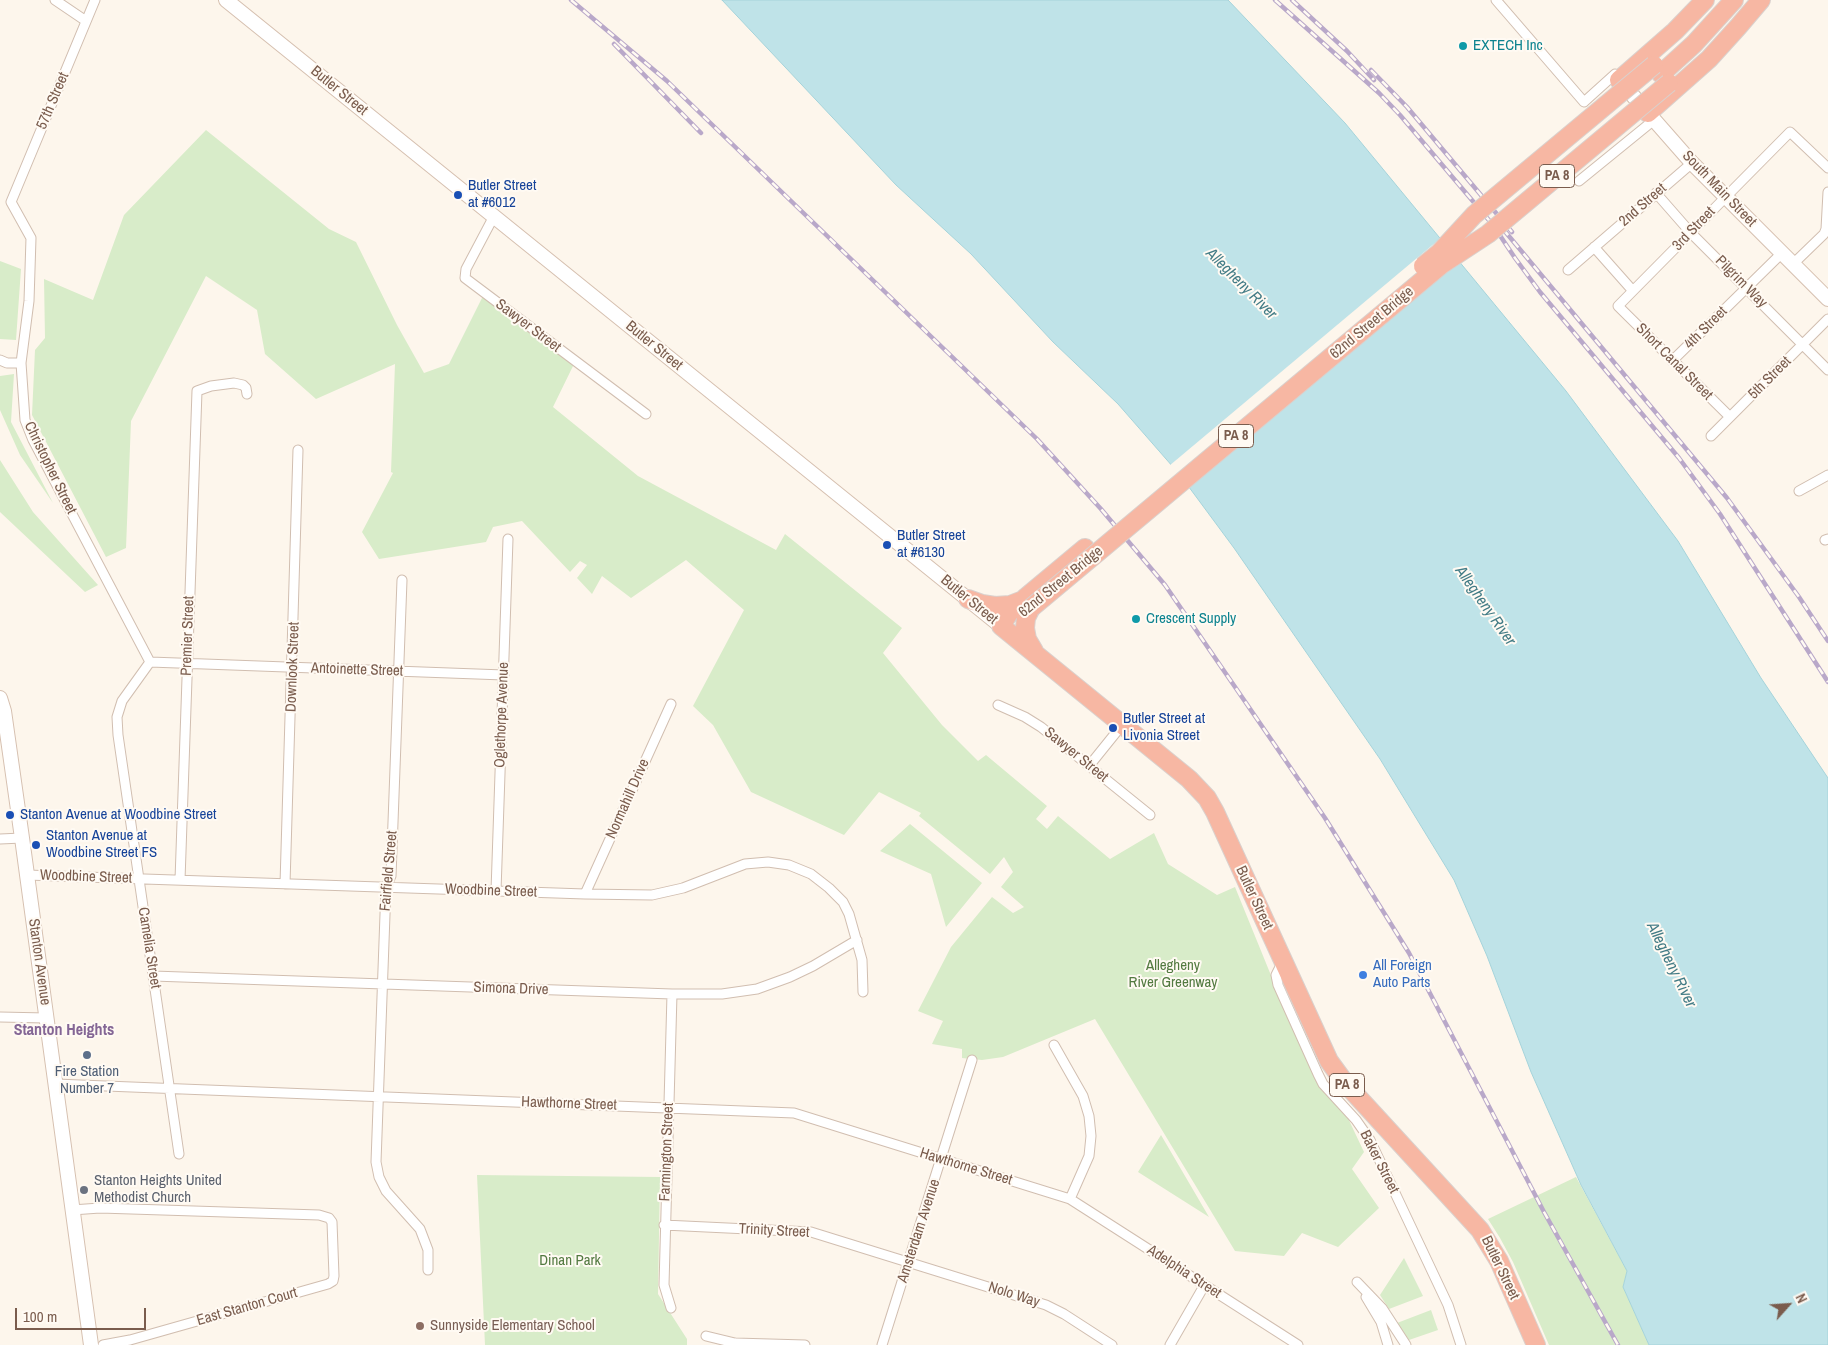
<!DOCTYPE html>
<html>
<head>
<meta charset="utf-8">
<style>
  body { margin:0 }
  #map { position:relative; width:1828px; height:1345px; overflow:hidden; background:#fdf6ec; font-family:"Archivo Narrow",sans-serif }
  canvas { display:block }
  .north { position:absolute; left:1763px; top:1280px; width:50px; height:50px; -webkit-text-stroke:4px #fffaf3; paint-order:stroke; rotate:64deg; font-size:14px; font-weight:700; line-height:20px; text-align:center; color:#7a5c4d }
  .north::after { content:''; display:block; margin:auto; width:18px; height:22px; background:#7a5c4d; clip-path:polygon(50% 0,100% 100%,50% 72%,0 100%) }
  .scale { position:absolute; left:15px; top:1308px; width:131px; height:22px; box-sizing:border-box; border:2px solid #7a5c4d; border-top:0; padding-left:6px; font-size:15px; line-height:18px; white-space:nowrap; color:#7a5c4d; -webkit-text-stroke:4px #fffaf3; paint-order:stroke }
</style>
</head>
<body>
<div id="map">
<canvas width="1828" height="1345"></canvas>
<div class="north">N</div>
<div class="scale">100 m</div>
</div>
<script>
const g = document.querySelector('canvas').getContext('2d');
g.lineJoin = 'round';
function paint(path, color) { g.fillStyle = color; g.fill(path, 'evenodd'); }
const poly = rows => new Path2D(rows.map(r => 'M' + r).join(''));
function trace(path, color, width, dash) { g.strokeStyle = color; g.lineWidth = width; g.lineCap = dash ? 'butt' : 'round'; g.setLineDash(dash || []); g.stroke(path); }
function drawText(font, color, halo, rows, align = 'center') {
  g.font = font + ' "Archivo Narrow",sans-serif'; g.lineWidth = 4; g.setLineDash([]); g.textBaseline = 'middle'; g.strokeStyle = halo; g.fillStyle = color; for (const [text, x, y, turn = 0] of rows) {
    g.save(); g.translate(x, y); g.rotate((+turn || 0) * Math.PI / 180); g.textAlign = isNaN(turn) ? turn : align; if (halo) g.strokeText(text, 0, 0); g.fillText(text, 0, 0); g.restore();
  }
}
paint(poly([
  [206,130,329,229,356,242,397,325,424,373,449,364,483,296,574,364,553,407,638,476,776,550,785,534,902,628,883,653,942,725,978,761,986,755,1047,806,1036,819,1047,829,1058,816,1110,859,1154,833,1168,864,1217,895,1235,887,1290,1022,1324,1089,1346,1114,1364,1152,1352,1169,1379,1208,1338,1247,1302,1233,1284,1256,1235,1251,1095,1019,1003,1057,982,1060,962,1058,962,1049,932,1044,943,1021,918,1011,951,947,992,897,1013,913,1024,907,1001,887,1013,872,1004,857,990,874,919,816,921,813,879,792,844,835,751,792,713,725,693,706,744,610,686,560,631,598,602,576,592,594,577,578,587,565,580,561,570,572,522,521,493,527,486,542,379,559,362,532,393,473,391,472,395,364,316,399,265,354,257,310,206,276,131,421,126,548,106,557,32,415,35,350,45,338,44,279,93,300,124,215],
  [0,261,21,269,16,340,0,339],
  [14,374,11,422,53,503,20,455,0,410,0,376],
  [0,460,33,512,98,585,85,592,0,512],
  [910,824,982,883,946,927,931,874,880,851],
  [1161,1135,1209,1217,1138,1172],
  [477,1175,660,1177,658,1294,687,1339,687,1345,485,1345],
  [1576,1177,1627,1271,1623,1287,1649,1345,1549,1345,1513,1262,1500,1238,1488,1219],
  [1404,1258,1423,1296,1389,1309,1380,1295],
  [1431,1310,1438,1330,1409,1340,1397,1323]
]), '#d8ecc9');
const water = poly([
  [722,0,1228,0,1345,123,1566,391,1678,541,1761,678,1828,778,1828,1345,1649,1345,1623,1287,1627,1271,1581,1185,1531,1072,1487,956,1454,880,1380,759,1234,548,1180,475,1118,404,1053,342,971,254,896,185,722,0]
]);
paint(water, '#bfe3e8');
trace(water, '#a5d3da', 1);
paint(poly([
  [1442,237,1460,258,1178,477,1169,466]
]), '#fdf6ec');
const street = poly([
  [55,0,86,21],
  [95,0,11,202,31,238,29,301,21,363,25,420,33,440,150,662],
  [1496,0,1584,102,1615,74],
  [1579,181,1654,120],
  [1656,193,1691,233,1828,370],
  [494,216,466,269,465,278,646,414],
  [1594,247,1633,291],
  [1793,264,1824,234,1826,229,1828,192],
  [1568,270,1692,163],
  [0,360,7,363,21,363],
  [1672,361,1782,253],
  [1730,417,1618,306,1790,132,1828,168],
  [1711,436,1828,319],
  [1799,491,1828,475],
  [1825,540,1828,539],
  [402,580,391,876,386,887,376,1162,379,1177,386,1191,420,1229,428,1250,428,1270],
  [150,662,122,701,117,717,118,735,179,1154],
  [150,662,504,675],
  [998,705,1025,717,1041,727,1150,815],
  [1089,766,1122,725],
  [0,839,22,838],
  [27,875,585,894,652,895,683,888,745,864,768,862,789,865,811,874,829,888,843,902,849,914,862,960,863,992],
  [180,880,197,391,211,386,234,383,243,385,246,388,247,394],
  [285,884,298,450],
  [496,891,508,539],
  [585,894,671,704],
  [1283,961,1276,975,1278,985,1318,1074,1323,1084,1356,1120,1370,1140,1448,1305,1461,1345],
  [153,976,672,994,722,994,757,989,790,977,813,966,857,940],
  [0,1017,46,1018],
  [1054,1045,1083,1096,1089,1116,1091,1136,1089,1156,1070,1199],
  [55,1084,794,1113,1070,1199,1298,1345],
  [72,1210,100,1208,319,1215,329,1218,332,1222,334,1276,333,1281,328,1284,130,1340,103,1345],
  [664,1225,811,1232,1046,1305,1064,1314,1112,1345],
  [1357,1282,1382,1308,1406,1345],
  [1366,1297,1381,1322,1388,1345],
  [671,1308,664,1285,672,994],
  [706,1336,735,1343,805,1345],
  [882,1345,972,1060],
  [1170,1345,1204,1286]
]);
const secondary = poly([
  [226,0,1001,626],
  [1620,81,1692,163,1828,299],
  [0,698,4,711,22,838,91,1345]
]);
const highway = poly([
  [1661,74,1694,44,1734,0],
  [1619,80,1675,31,1705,0],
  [1648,113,1709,59,1738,27,1761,0],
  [968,599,982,604,995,606,1010,605,1023,600],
  [1031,608,1026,618,1025,628,1027,639,1034,651],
  [1001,626,1189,779,1207,798,1215,812,1329,1061,1345,1083,1480,1230,1499,1261,1536,1345],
  [1001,626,1009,613,1025,598,1085,548]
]);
trace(street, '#d1beb0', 11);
trace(secondary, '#d6c0b0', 16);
trace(highway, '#dad1cd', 20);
trace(street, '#fff', 9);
trace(secondary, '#fff', 14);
trace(highway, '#f7b7a3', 18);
const rail = poly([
  [571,0,667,81,1037,439,1101,509,1165,585,1325,818,1409,953,1544,1212,1618,1345],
  [1275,0,1379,93,1400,115,1493,225,1515,258,1540,292,1679,458,1720,514,1828,682],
  [1292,0,1347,51,1374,80],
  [614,44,701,133],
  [1371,70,1407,107,1512,232],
  [1503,229,1727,498,1799,597,1828,641]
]);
trace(rail, '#b9a8c9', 4.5);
trace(rail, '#fffaf3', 2.5, [8]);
const highwayBridge = poly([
  [1423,266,1439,253,1474,215,1654,65],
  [1031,608,1441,265,1488,234,1669,83]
]);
trace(highwayBridge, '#dad1cd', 20, []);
trace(highwayBridge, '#f7b7a3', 18);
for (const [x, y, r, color] of [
  [1463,46,5,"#0f9aa8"],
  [458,195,5,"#1a4fb4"],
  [887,545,5,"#1a4fb4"],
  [1136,619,5,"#0f9aa8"],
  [1113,728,5,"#1a4fb4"],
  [10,815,5,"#1a4fb4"],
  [36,845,5,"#1a4fb4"],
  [1363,975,5,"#3f7fe0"],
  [87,1055,5,"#5c6f8a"],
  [84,1190,5,"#6b7280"],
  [420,1326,5,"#8d6e63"]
]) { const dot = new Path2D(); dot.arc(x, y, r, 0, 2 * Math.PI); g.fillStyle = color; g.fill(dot); trace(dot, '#fffaf3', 2); }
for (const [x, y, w] of [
  [1557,176,35],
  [1236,436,35],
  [1347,1085,35]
]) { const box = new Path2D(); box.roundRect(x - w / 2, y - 11.5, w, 23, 4); g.fillStyle = '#fffaf3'; g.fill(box); trace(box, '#7a5c4d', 1); }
drawText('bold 14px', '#7a5c4d', null, [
  ["PA 8",1557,176],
  ["PA 8",1236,436],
  ["PA 8",1347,1085]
]);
drawText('15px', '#0d838f', '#fffaf3', [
  ["EXTECH Inc",1473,46],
  ["Crescent Supply",1146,619]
], 'left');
drawText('15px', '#7a5c4d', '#fffaf3', [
  ["Butler Street",339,91,39],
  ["57th Street",53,101,-67],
  ["South Main Street",1719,189,46],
  ["2nd Street",1643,205,-41],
  ["3rd Street",1694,229,-46],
  ["Pilgrim Way",1741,282,45],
  ["62nd Street Bridge",1372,323,-40],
  ["Sawyer Street",528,326,37],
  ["4th Street",1706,328,-45],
  ["Butler Street",654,346,39],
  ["Short Canal Street",1674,362,45],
  ["5th Street",1770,378,-45],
  ["Christopher Street",50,468,64],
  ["62nd Street Bridge",1061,582,-39],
  ["Butler Street",969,600,39],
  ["Premier Street",188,636,-88],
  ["Downlook Street",293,667,-88],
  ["Antoinette Street",357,670,2],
  ["Oglethorpe Avenue",502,715,-88],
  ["Sawyer Street",1076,755,39],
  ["Normahill Drive",628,799,-66],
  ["Fairfield Street",389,871,-85],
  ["Woodbine Street",86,877,2],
  ["Woodbine Street",491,891,2],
  ["Butler Street",1254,898,65],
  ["Camelia Street",149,948,81],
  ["Stanton Avenue",39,962,82],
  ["Simona Drive",511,989,2],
  ["Hawthorne Street",569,1104,2],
  ["Farmington Street",667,1152,-88],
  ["Baker Street",1379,1162,63],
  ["Hawthorne Street",966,1167,17],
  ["Trinity Street",774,1231,3],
  ["Amsterdam Avenue",919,1231,-72],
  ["Butler Street",1500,1268,64],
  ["Adelphia Street",1184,1272,33],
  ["Nolo Way",1014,1295,18],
  ["East Stanton Court",247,1307,-16]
]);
drawText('15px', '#164399', '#fffaf3', [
  ["Butler Street",468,186],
  ["at #6012",468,203],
  ["Butler Street",897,536],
  ["at #6130",897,553],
  ["Butler Street at",1123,719],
  ["Livonia Street",1123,736],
  ["Stanton Avenue at Woodbine Street",20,815],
  ["Stanton Avenue at",46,836],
  ["Woodbine Street FS",46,853]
], 'left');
drawText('15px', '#537a41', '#fffaf3', [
  ["Allegheny",1173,966],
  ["River Greenway",1173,983],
  ["Dinan Park",570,1261]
]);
drawText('15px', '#366cbe', '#fffaf3', [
  ["All Foreign",1373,966],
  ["Auto Parts",1373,983]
], 'left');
drawText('15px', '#4e5e75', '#fffaf3', [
  ["Fire Station",87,1072],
  ["Number 7",87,1089]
]);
drawText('15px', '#5b616d', '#fffaf3', [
  ["Stanton Heights United",94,1181],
  ["Methodist Church",94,1198]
], 'left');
drawText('15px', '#785e54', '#fffaf3', [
  ["Sunnyside Elementary School",430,1326]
], 'left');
drawText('italic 16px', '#437c86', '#fffaf3', [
  ["Allegheny River",1241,284,45],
  ["Allegheny River",1485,606,55],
  ["Allegheny River",1671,965,64]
]);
drawText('bold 16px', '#846695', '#fffaf3', [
  ["Stanton Heights",64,1031]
]);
</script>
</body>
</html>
